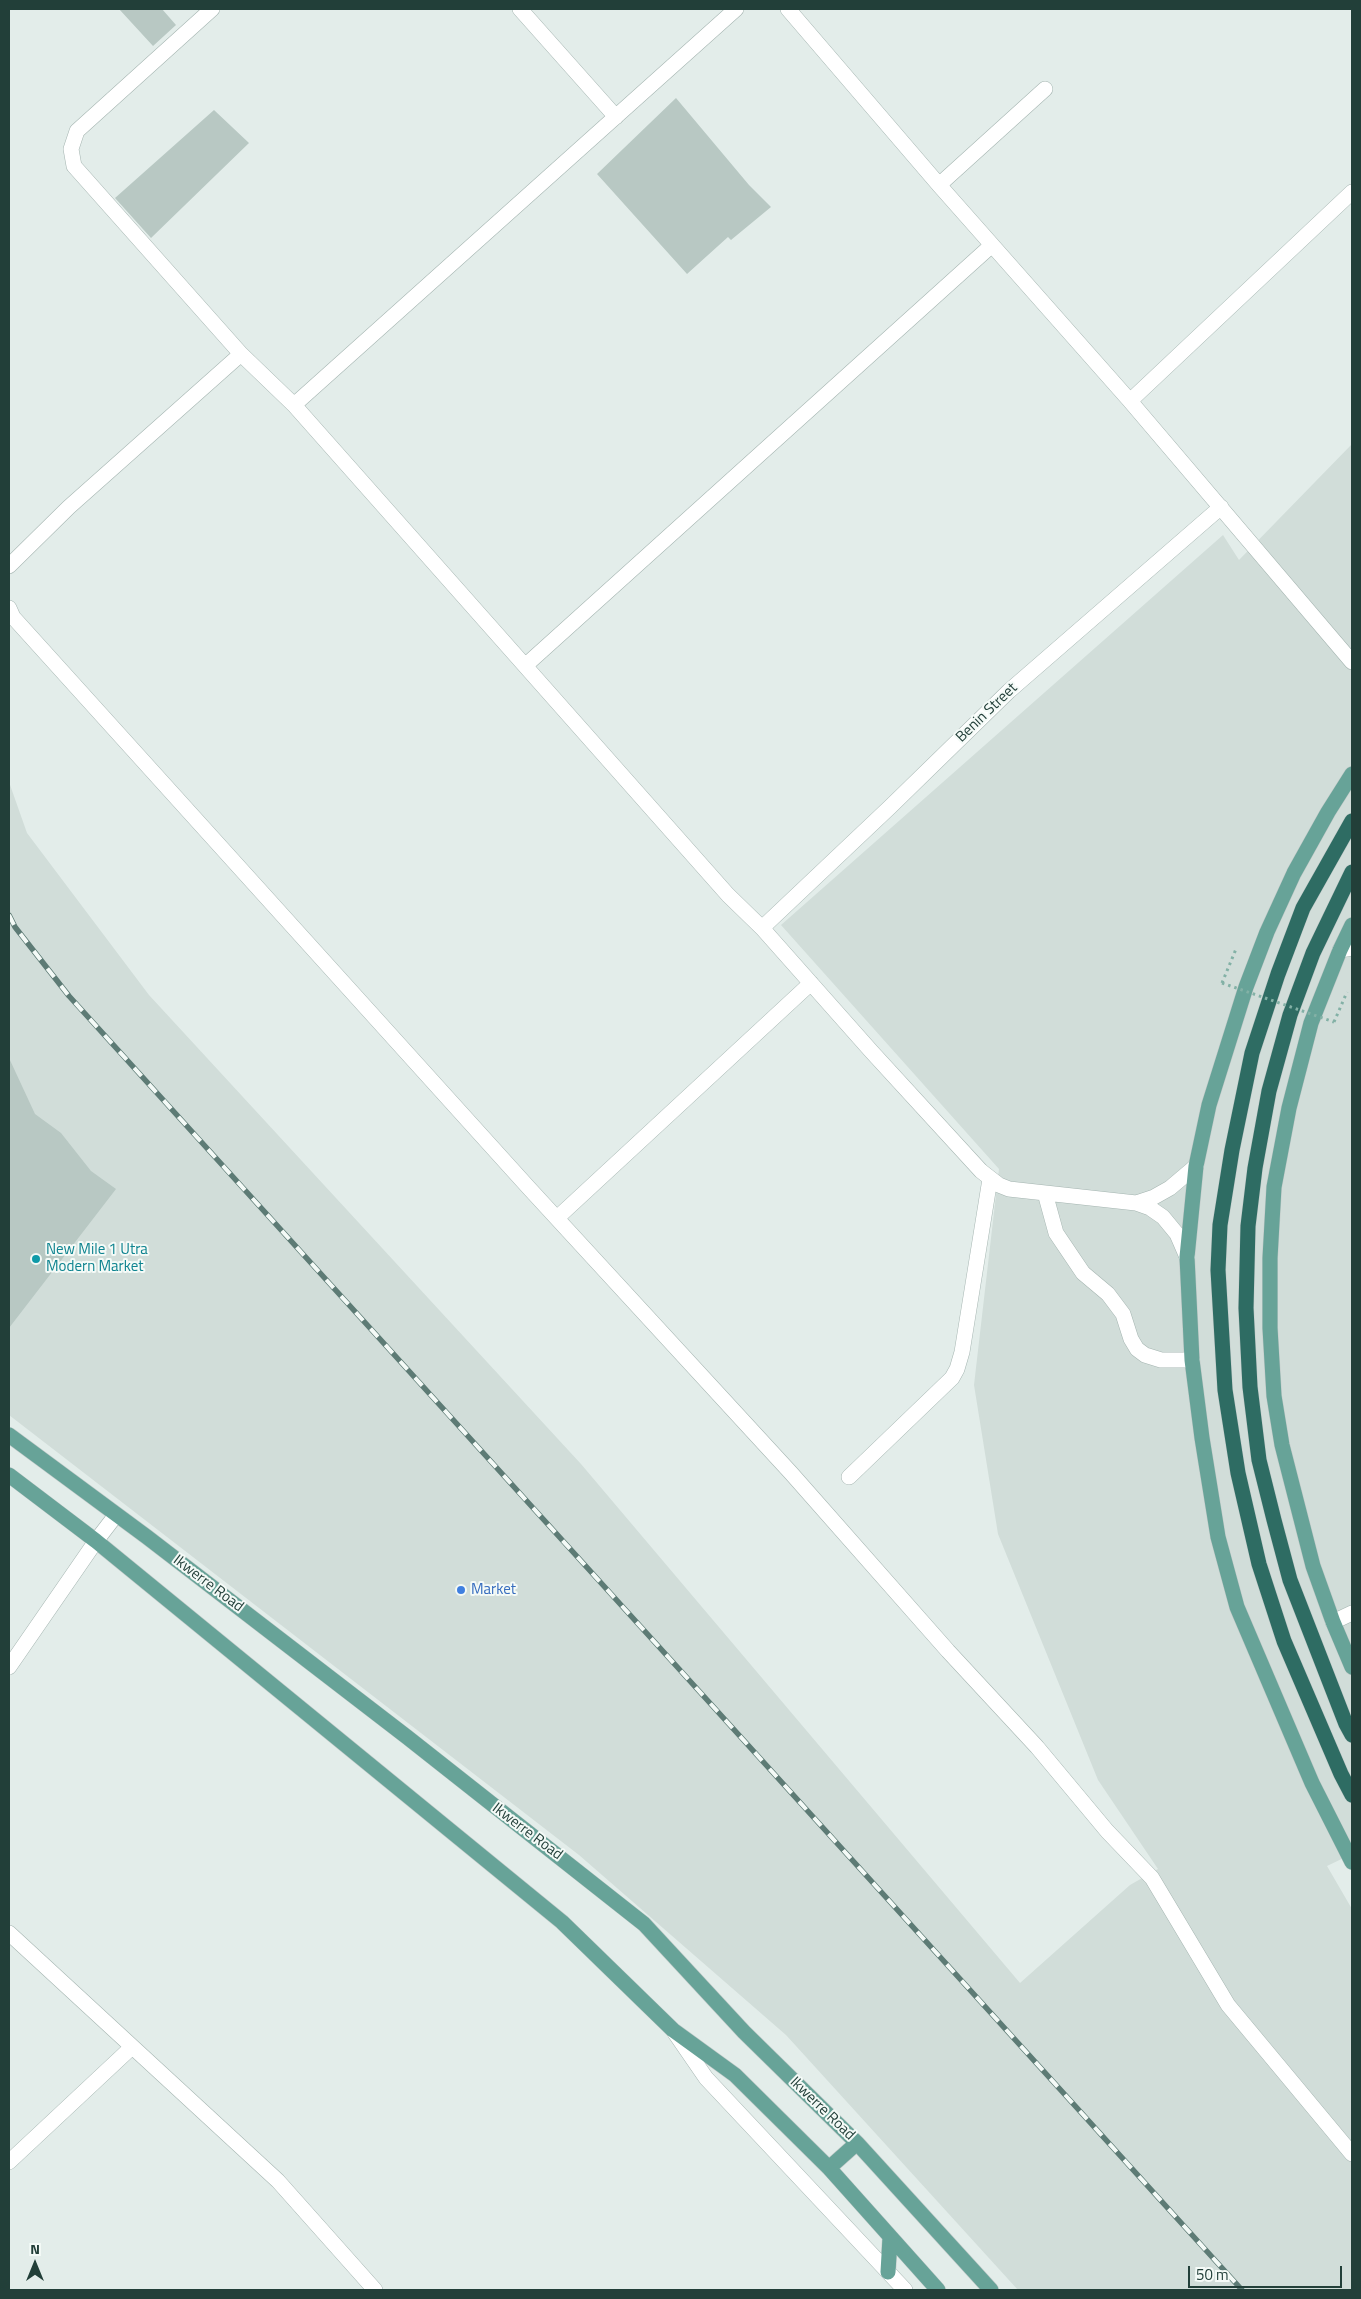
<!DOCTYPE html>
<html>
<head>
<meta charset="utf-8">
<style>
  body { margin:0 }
  #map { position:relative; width:1361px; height:2299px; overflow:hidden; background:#e3edea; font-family:"Titillium Web",sans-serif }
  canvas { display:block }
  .frame { position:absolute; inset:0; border:10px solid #223f39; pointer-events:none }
  .north { position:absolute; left:10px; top:2239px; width:50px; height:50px; -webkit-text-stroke:4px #f4faf7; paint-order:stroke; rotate:0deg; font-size:14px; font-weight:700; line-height:20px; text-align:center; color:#223f39 }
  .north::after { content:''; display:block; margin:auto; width:18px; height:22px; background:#223f39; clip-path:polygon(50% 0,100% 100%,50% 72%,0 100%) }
  .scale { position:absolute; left:1188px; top:2266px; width:154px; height:22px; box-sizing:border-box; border:2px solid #223f39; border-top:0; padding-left:6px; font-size:15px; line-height:18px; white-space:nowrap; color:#223f39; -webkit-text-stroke:4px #f4faf7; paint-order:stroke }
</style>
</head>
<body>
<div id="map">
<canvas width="1361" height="2299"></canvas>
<div class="frame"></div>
<div class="north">N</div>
<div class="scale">50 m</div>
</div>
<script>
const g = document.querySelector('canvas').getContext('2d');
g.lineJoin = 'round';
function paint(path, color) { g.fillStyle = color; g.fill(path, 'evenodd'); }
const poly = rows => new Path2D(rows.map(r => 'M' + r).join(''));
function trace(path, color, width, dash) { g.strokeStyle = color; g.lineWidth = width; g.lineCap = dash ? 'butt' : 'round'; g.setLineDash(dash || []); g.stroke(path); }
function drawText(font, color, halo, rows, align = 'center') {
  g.font = font + ' "Titillium Web",sans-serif'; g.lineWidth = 4; g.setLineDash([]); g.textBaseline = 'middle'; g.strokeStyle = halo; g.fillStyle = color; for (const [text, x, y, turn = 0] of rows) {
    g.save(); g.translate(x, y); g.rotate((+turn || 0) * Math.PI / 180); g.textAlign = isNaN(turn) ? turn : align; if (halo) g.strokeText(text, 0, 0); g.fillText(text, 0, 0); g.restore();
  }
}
paint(poly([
  [1352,444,1352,1854,1327,1866,1352,1909,1352,2290,1018,2290,786,2035,579,1855,9,1415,9,782,27,833,149,995,581,1464,1020,1983,1130,1885,1158,1869,1098,1780,998,1534,974,1385,999,1169,781,925,1223,535,1239,560]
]), '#d1ddd9');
paint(poly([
  [119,9,162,9,176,25,153,46],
  [676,98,749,185,771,207,731,240,728,237,687,274,597,174],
  [214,110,249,143,151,238,115,198],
  [9,1058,35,1114,61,1133,91,1171,116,1189,9,1328]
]), '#b8c8c3');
const minor = poly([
  [212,9,77,131,71,149,74,166,241,354,294,405,728,895,762,928,871,1051,981,1171,999,1185,1009,1189,1136,1203,1150,1208,1163,1217,1177,1234,1187,1257],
  [520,9,616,117],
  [788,9,939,185,1130,401,1352,662],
  [939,185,1045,89],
  [1130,401,1352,192],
  [294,405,736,9],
  [9,566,69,507,241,354],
  [9,608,13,617,528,1187,791,1473,948,1651,1037,1747,1107,1831,1152,1878,1228,2005,1352,2154],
  [526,665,992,245],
  [762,928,890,807,1009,691,1221,507],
  [1340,950,1352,948],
  [1045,1193,1056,1233,1083,1273,1108,1294,1123,1314,1131,1339,1137,1349,1145,1355,1161,1360,1192,1360],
  [1136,1203,1154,1197,1170,1188,1196,1166],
  [557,1218,811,983],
  [849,1477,952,1378,957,1369,962,1352,990,1179],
  [1333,1622,1352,1613],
  [9,1667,96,1541,116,1515],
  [9,1933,278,2181,375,2290],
  [675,2033,706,2078,905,2290],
  [9,2162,132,2047]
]);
const major = poly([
  [1352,774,1328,812,1294,873,1267,932,1246,987,1209,1105,1196,1166,1187,1257,1192,1360,1202,1438,1218,1537,1237,1607,1312,1783,1352,1862],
  [1352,925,1340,950,1311,1023,1289,1108,1274,1187,1270,1258,1270,1328,1274,1396,1282,1445,1313,1566,1333,1622,1352,1667],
  [9,1435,147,1537,407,1737,644,1924,744,2032,857,2143,991,2290],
  [9,1475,96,1541,562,1922,673,2030,735,2075,829,2168,938,2290],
  [829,2168,857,2143],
  [888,2272,890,2238]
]);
const highway = poly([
  [1352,821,1303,908,1278,974,1252,1053,1232,1150,1220,1225,1218,1270,1225,1390,1238,1473,1259,1564,1284,1641,1341,1774,1352,1795],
  [1352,872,1313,953,1290,1015,1269,1091,1255,1168,1248,1226,1246,1308,1250,1387,1259,1460,1274,1520,1290,1580,1346,1724,1352,1735]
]);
trace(minor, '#a5b5b1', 16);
trace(major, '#c1c9c8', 16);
trace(highway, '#c1c9c8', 16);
trace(poly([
  [1222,983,1236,949],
  [1334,1022,1347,992]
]), '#83b1a6', 3, [2.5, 4]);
trace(minor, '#fff', 15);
trace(major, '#67a398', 15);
trace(highway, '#2e6c63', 15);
const rail = poly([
  [9,915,15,927,69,996,1242,2290]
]);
trace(rail, '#5d7b75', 5.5);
trace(rail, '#f4faf7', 4, [11]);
trace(poly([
  [1222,983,1334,1022]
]), '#83b1a6', 3, [2.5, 4]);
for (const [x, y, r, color] of [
  [36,1259,5,"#0f9aa8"],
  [461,1590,5,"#3f7fe0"]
]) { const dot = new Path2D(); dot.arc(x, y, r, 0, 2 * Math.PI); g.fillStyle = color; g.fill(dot); trace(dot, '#f4faf7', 2); }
drawText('15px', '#223f39', '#f4faf7', [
  ["Benin Street",987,713,-44],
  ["Ikwerre Road",208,1584,37],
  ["Ikwerre Road",527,1832,37],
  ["Ikwerre Road",822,2109,44]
]);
drawText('15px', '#0d838f', '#f4faf7', [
  ["New Mile 1 Utra",46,1250],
  ["Modern Market",46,1267]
], 'left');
drawText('15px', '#366cbe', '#f4faf7', [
  ["Market",471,1590]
], 'left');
</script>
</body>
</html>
